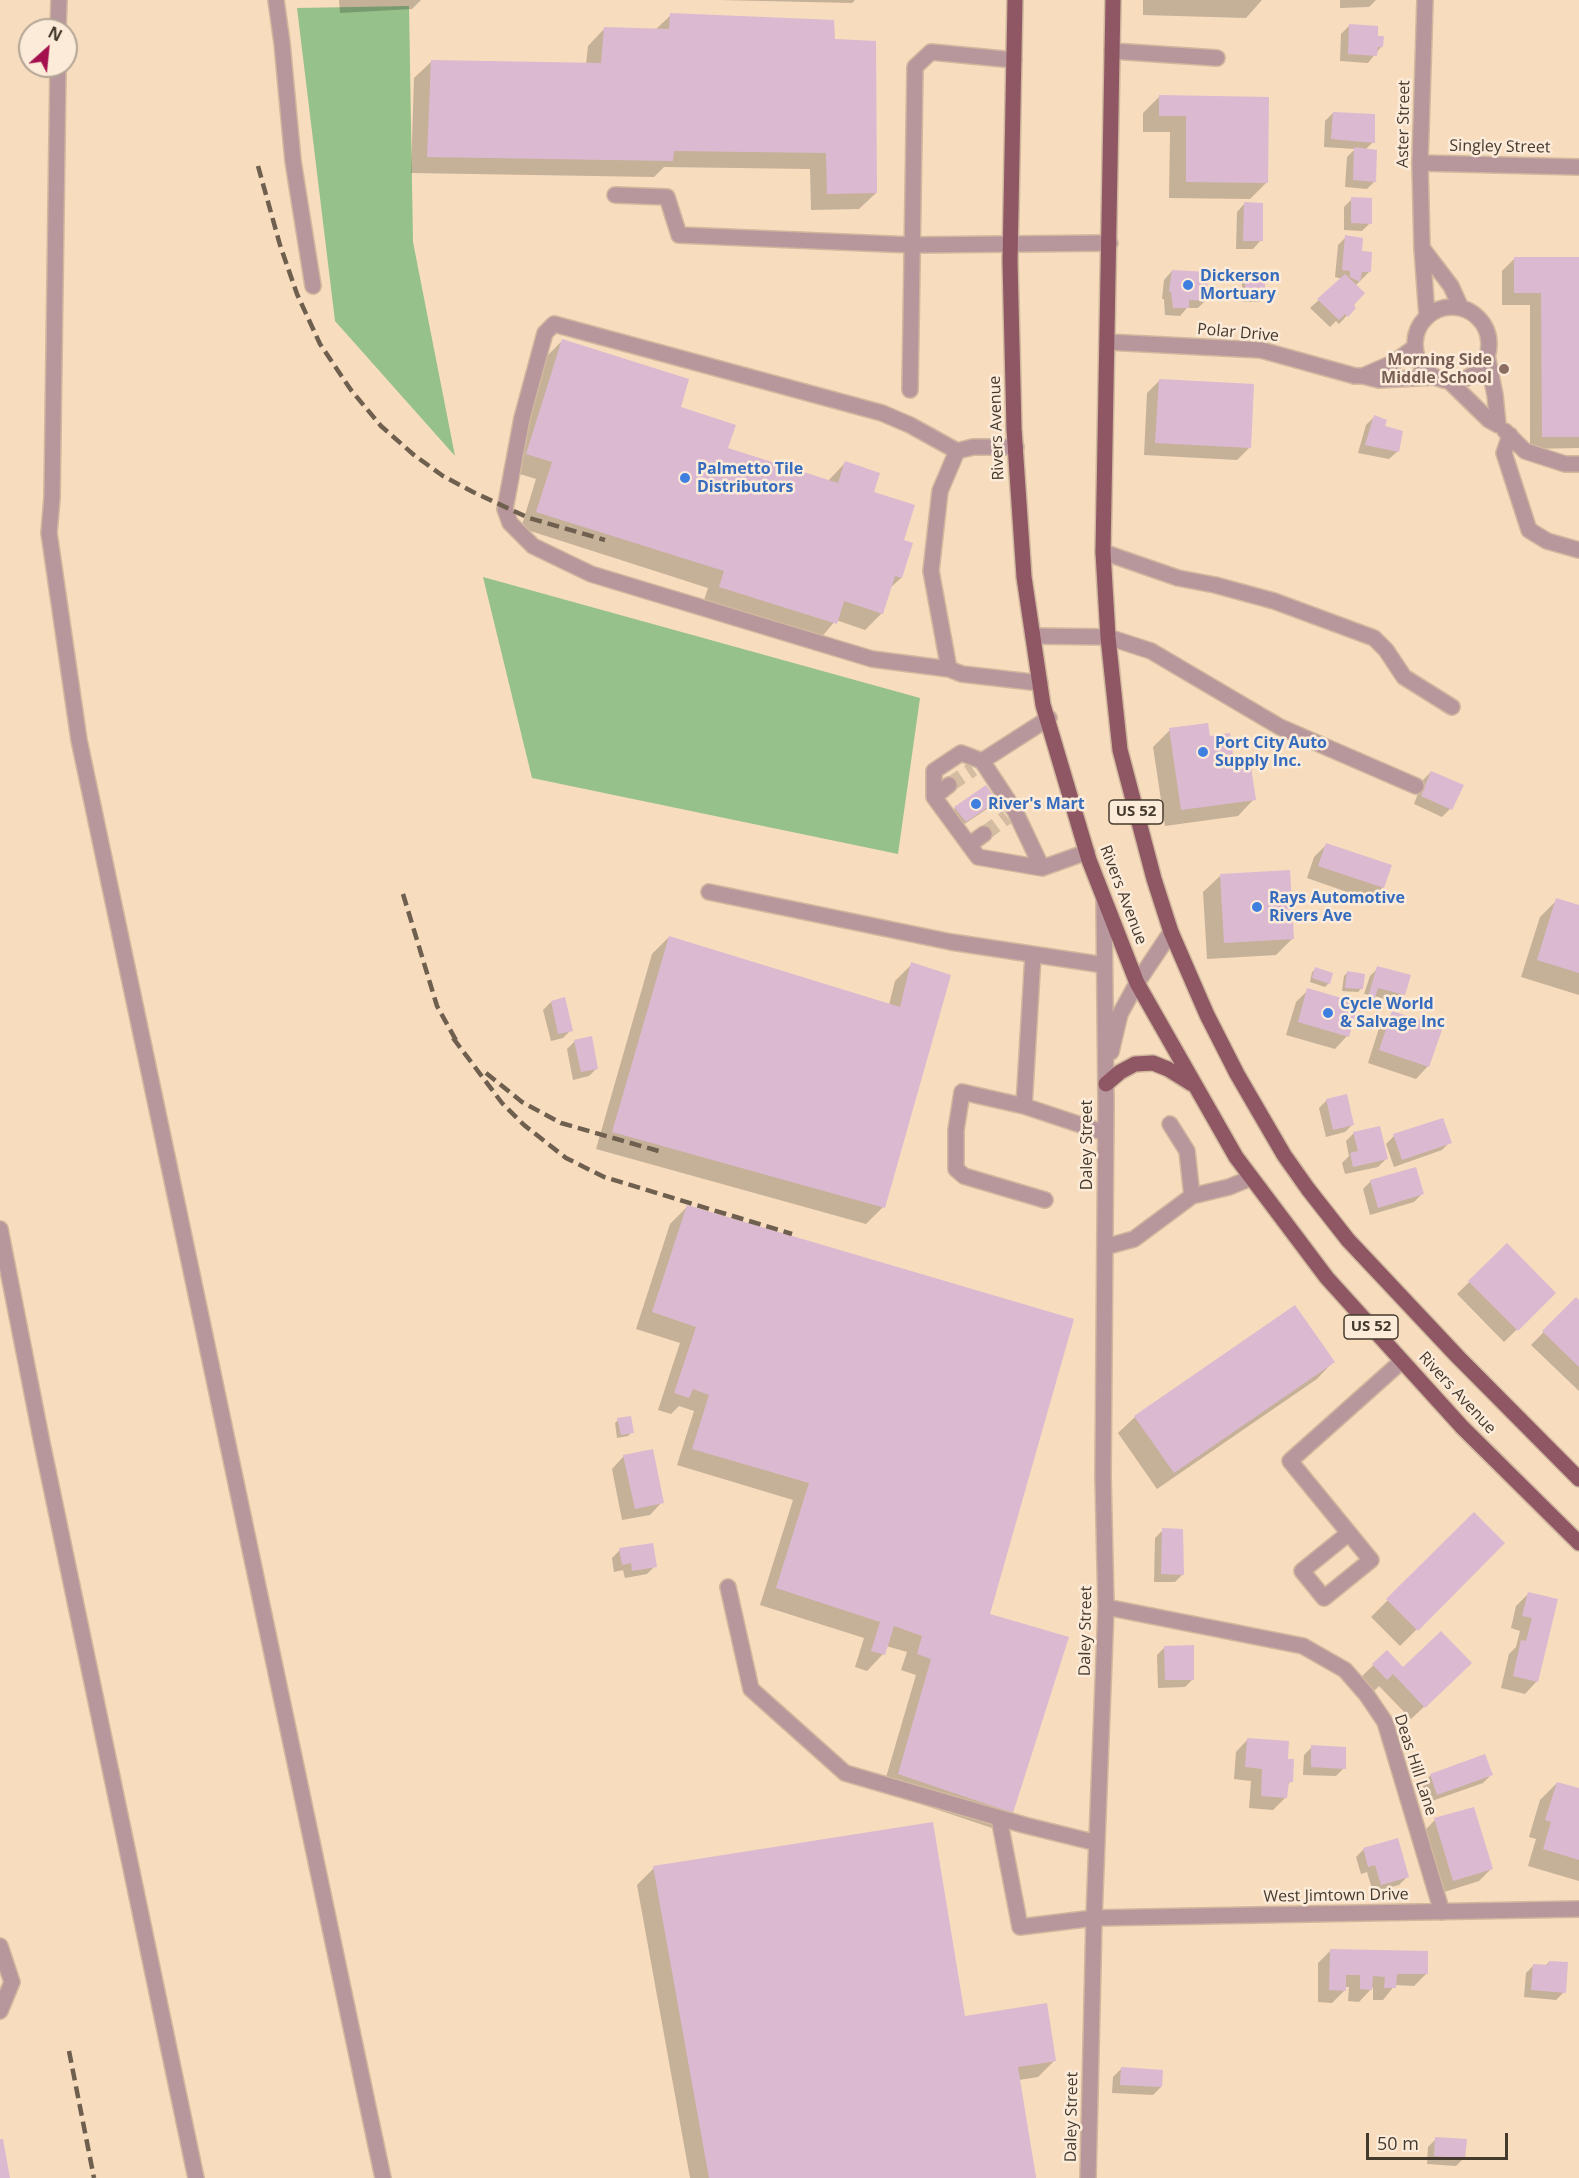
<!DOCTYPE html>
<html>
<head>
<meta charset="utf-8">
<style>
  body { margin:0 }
  #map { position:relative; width:1579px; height:2178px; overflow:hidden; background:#f7dcbe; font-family:"Open Sans",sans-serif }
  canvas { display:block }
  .north { position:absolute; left:18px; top:18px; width:60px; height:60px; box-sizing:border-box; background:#fcebd9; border:2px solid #b3a495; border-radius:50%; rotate:27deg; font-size:16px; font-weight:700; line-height:24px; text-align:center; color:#453a2e }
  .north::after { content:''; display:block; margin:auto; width:21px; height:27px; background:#a4104e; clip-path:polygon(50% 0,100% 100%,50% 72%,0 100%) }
  .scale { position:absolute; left:1366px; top:2133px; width:142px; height:27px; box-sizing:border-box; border:3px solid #453a2e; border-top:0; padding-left:8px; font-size:18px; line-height:21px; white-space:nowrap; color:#453a2e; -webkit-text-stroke:4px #fcebd9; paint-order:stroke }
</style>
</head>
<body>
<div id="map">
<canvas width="1579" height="2178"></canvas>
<div class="north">N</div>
<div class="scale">50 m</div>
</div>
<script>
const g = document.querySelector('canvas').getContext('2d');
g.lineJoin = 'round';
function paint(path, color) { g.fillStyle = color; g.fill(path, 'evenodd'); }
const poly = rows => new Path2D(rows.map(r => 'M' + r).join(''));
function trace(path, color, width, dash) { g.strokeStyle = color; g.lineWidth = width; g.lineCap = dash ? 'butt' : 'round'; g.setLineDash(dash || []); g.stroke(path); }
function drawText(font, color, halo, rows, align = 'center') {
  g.font = font + ' "Open Sans",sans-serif'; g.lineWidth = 5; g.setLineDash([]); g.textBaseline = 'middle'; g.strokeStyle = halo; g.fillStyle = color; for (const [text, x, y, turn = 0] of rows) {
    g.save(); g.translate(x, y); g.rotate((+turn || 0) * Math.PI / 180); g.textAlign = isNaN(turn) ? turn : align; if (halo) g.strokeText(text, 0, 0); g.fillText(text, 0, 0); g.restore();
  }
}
paint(poly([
  [409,6,413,242,455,456,335,321,297,8],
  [483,577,920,698,898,854,532,778]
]), '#97c18b');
paint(poly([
  [339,0,421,0,412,9,340,13],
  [719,0,855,0,852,3],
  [1143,0,1262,0,1246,18,1143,15],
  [1340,0,1376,0,1369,7,1340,8],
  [671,15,834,41,876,193,859,209,811,210,810,169,664,167,654,177,411,173,414,78,431,62,586,64,588,46,604,29,655,30],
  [1349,26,1376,37,1381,47,1368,63,1340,61,1341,34],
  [1160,96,1268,98,1267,182,1250,199,1169,198,1170,132,1143,132,1143,113],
  [1333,113,1373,142,1365,150,1375,181,1367,189,1345,187,1347,157,1355,149,1324,147,1325,121],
  [1352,199,1370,223,1362,231,1344,230,1344,207],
  [1245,203,1261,240,1253,249,1236,249,1237,212],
  [1346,237,1360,252,1369,272,1355,286,1352,305,1354,308,1339,324,1336,321,1330,327,1310,308,1342,279,1335,277,1338,245],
  [1514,259,1579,259,1579,448,1530,449,1530,305,1502,305,1502,271],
  [1172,271,1206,300,1198,308,1187,308,1180,316,1165,315,1164,299,1162,299,1164,280],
  [1246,276,1263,299,1260,302,1242,302,1242,280],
  [563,340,679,408,727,449,828,481,845,463,872,493,903,541,911,543,901,578,890,588,882,613,865,630,836,620,819,640,703,603,708,588,521,528,536,479,510,471,546,357],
  [1159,381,1249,448,1237,460,1144,455,1147,393],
  [1374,417,1384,428,1398,451,1389,459,1358,453,1366,425],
  [1170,730,1234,771,1254,799,1238,816,1165,826,1153,747],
  [1431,772,1450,809,1442,817,1414,804,1423,780],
  [995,801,987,809,957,829,947,816,955,808],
  [1326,845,1383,887,1370,900,1307,878,1314,857],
  [1220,876,1293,938,1276,955,1207,959,1203,892],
  [1557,900,1579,907,1579,995,1521,977,1540,917],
  [669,937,889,1005,895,981,912,964,883,1207,866,1224,596,1149,652,954],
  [1378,968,1404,994,1396,1002,1374,996,1369,1007,1365,1005,1367,994,1364,994,1370,976],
  [1316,969,1329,983,1325,987,1310,982,1312,972],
  [1348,972,1362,988,1358,992,1342,991,1344,976],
  [1308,990,1347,1036,1335,1049,1286,1035,1296,1002],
  [551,1002,571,1030,563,1038,551,1041,543,1010],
  [1393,1013,1428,1066,1416,1079,1368,1063,1380,1025],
  [575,1041,597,1068,589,1076,573,1080,567,1049],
  [1327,1100,1353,1124,1345,1132,1326,1137,1319,1108],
  [1354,1133,1386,1159,1378,1167,1345,1174,1342,1163,1349,1156,1346,1141],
  [1394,1136,1450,1142,1442,1150,1394,1167,1386,1144],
  [1371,1181,1422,1194,1414,1202,1370,1215,1363,1189],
  [687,1207,988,1615,1012,1812,995,1829,882,1791,916,1675,901,1670,907,1652,886,1646,883,1654,867,1671,855,1667,864,1638,760,1605,793,1500,677,1465,694,1411,679,1406,671,1414,658,1410,680,1343,636,1329,670,1224],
  [1507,1245,1554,1293,1504,1342,1457,1294],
  [1576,1299,1579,1302,1579,1391,1531,1345],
  [1333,1362,1317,1379,1157,1489,1118,1433,1135,1417],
  [618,1420,632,1432,628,1436,617,1438,615,1423],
  [624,1456,662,1502,650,1515,622,1520,612,1469],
  [1474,1514,1503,1543,1400,1646,1371,1617],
  [1163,1530,1183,1574,1175,1582,1154,1582,1155,1538],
  [620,1550,655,1566,647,1574,625,1578,623,1570,614,1572,612,1558],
  [1529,1593,1556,1600,1537,1681,1525,1694,1501,1688,1509,1654,1516,1647,1520,1631,1511,1628,1516,1606],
  [1165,1647,1193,1679,1185,1687,1158,1688,1157,1655],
  [1387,1652,1403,1669,1458,1675,1411,1719,1379,1686,1374,1691,1360,1678],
  [1248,1739,1286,1760,1291,1781,1287,1786,1286,1797,1273,1810,1249,1808,1251,1781,1234,1779,1236,1752],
  [1312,1747,1344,1768,1336,1776,1303,1775,1304,1755],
  [1484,1756,1491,1775,1483,1783,1429,1802,1422,1784,1430,1776],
  [1557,1783,1579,1790,1579,1881,1528,1866,1536,1839,1529,1837,1540,1800],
  [1435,1820,1491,1869,1479,1881,1441,1893,1423,1832],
  [1364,1849,1407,1877,1399,1885,1373,1892,1367,1872,1361,1874,1356,1857],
  [654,1868,1055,2060,1038,2077,1019,2080,1036,2178,690,2178,637,1885],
  [1330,1951,1427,1973,1414,1986,1395,1985,1383,2000,1373,2000,1373,1987,1359,2002,1348,2001,1349,1987,1345,1987,1345,1990,1332,2003,1318,2002,1318,1963],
  [1549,1962,1564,1992,1556,2000,1524,1997,1526,1973,1534,1965,1545,1966],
  [1121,2069,1161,2087,1153,2095,1112,2093,1113,2077],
  [1436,2139,1464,2158,1456,2166,1427,2164,1428,2147]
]), '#0003');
paint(poly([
  [670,13,834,20,835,39,876,41,877,193,827,194,826,153,674,151,673,161,427,157,431,60,601,63,604,27,669,29],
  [1349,24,1378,26,1378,36,1384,36,1383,47,1378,47,1377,56,1348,54],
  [1159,95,1269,97,1268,183,1186,182,1186,116,1159,116],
  [1333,112,1375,114,1375,143,1331,139],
  [1354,147,1377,150,1376,182,1353,180],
  [1351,197,1372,198,1372,224,1351,223],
  [1244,202,1263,203,1263,241,1243,241],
  [1345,235,1363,238,1362,251,1372,252,1371,272,1362,272,1360,282,1350,277,1350,271,1342,270],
  [1514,257,1579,257,1579,437,1542,437,1541,293,1514,293],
  [1172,270,1208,272,1207,301,1189,300,1189,308,1173,308,1171,292,1169,291],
  [1345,274,1365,293,1354,305,1356,308,1348,317,1345,314,1339,320,1317,299],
  [1245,275,1265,275,1265,300,1245,299],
  [562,339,689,379,681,407,736,425,728,448,838,483,845,461,880,473,874,492,915,505,904,540,913,543,902,578,895,576,883,614,844,601,837,624,719,587,724,571,536,512,552,462,526,454],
  [1159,379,1254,384,1251,448,1155,443],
  [1374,415,1387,420,1385,426,1403,431,1399,452,1365,445],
  [1208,723,1210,736,1230,733,1235,770,1251,767,1256,800,1181,810,1169,728],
  [1431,771,1464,785,1452,810,1421,796],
  [986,785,997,801,966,822,954,807],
  [1326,843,1392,865,1384,888,1318,866],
  [1290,870,1294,939,1224,943,1220,874],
  [1556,898,1579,905,1579,973,1537,960],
  [669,936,900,1007,911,962,951,975,885,1208,612,1132],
  [1377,966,1411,975,1405,995,1378,988,1373,1004,1367,1001],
  [1315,967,1333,973,1330,984,1312,978],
  [1347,971,1365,974,1363,989,1345,988],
  [1307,988,1359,1003,1349,1037,1298,1022],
  [565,997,573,1031,558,1034,551,1001],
  [1392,1011,1443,1027,1429,1067,1379,1050],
  [592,1036,598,1069,581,1072,574,1040],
  [1347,1094,1354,1125,1333,1130,1326,1099],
  [1443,1118,1452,1143,1402,1160,1393,1134],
  [1380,1126,1388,1159,1353,1167,1350,1153,1358,1151,1353,1132],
  [1416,1167,1424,1194,1378,1208,1370,1180],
  [687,1205,1074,1319,990,1614,1069,1637,1013,1813,898,1774,931,1659,917,1654,922,1636,894,1626,885,1655,871,1651,880,1622,776,1588,809,1483,692,1449,709,1395,693,1389,689,1398,674,1393,696,1327,652,1312],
  [1507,1243,1556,1293,1518,1331,1468,1281],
  [1576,1297,1579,1300,1579,1367,1542,1331],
  [1295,1305,1335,1362,1174,1473,1134,1416],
  [631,1416,634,1433,621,1435,617,1418],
  [653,1449,664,1503,635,1509,623,1455],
  [1474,1512,1505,1543,1418,1631,1386,1599],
  [1162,1528,1183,1529,1184,1575,1161,1574],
  [653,1543,657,1567,632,1571,631,1563,622,1565,619,1548],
  [1528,1592,1558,1599,1538,1682,1513,1676,1521,1640,1526,1641,1532,1618,1522,1616],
  [1441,1631,1472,1663,1425,1708,1393,1674,1387,1680,1372,1664,1387,1650,1403,1667],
  [1194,1645,1194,1680,1165,1680,1164,1646],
  [1247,1738,1289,1741,1288,1759,1294,1759,1293,1782,1289,1782,1287,1798,1261,1796,1262,1769,1245,1767],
  [1311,1745,1346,1747,1346,1769,1311,1767],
  [1485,1754,1493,1775,1437,1795,1430,1774],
  [1557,1782,1579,1788,1579,1860,1543,1849,1551,1822,1545,1820],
  [1474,1807,1493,1869,1453,1881,1434,1818],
  [933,1822,965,2016,1047,2003,1056,2061,1018,2067,1036,2178,709,2178,653,1866],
  [1398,1838,1409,1877,1381,1885,1375,1865,1368,1867,1363,1848],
  [1330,1949,1428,1951,1428,1974,1397,1974,1396,1988,1384,1988,1385,1977,1373,1976,1372,1990,1360,1989,1360,1975,1346,1975,1346,1991,1329,1990],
  [1549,1961,1568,1962,1566,1993,1531,1990,1533,1964,1548,1965],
  [1121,2067,1163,2070,1162,2087,1120,2085],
  [1435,2137,1467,2139,1465,2159,1434,2156],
  [0,2139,3,2139,10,2178,0,2178]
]), '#dbb9d1');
trace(poly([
  [949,785,973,769],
  [984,834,1007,817]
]), '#d3bca1', 15, [15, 8]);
const minor = poly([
  [276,0,282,43,293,161,313,286],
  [58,30,59,0],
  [1112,51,1217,58],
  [58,66,52,498,49,533,79,740,383,2178],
  [1420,163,1579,167],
  [615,195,667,197,679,235,912,245,1110,243],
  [1422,248,1420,163,1425,0],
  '1415 344a37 37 0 1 1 74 0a37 37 0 1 1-74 0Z',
  [1427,316,1422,248,1451,286,1461,308],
  [1107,342,1261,350,1355,376,1363,376],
  [1415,347,1393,363,1363,376,1379,380,1435,377],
  [1448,380,1489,420,1498,425,1495,395,1487,355],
  [910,390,915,67,931,52,1014,60],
  [1505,431,1525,451,1565,464,1579,464],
  [1510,435,1504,453,1529,530,1547,541,1579,550],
  [1016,447,973,447,957,451,940,491,931,571,949,669,962,674,1040,683],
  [1103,552,1178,578,1215,585,1274,601,1374,638,1386,650,1404,677,1452,707],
  [1033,636,1108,637,1151,651,1280,727,1416,786],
  [949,669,872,659,591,574,533,546,510,523,505,509,522,418,545,333,554,324,882,413,910,425,957,451],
  [1049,718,982,761,1015,811,1042,868,1087,852],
  [949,785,934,797,978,857,1042,868],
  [934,797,934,771,961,753,982,761],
  [969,845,984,834],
  [709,892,951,942,1104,965],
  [1033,955,1024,1106,1105,1133],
  [1111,1052,1120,1014,1137,983,1171,932],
  [1024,1106,962,1092,956,1130,956,1169,964,1176,1045,1200],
  [1170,1124,1187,1151,1192,1196],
  [0,1229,42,1443,196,2178],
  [1105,1247,1134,1239,1192,1196,1229,1187,1251,1178],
  [1349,1533,1302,1571,1324,1598,1371,1560,1290,1461,1402,1361],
  [728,1587,751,1689,845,1773,1024,1825,1097,1843],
  [1106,1607,1303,1646,1345,1670,1366,1694,1385,1722,1442,1912],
  [999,1818,1020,1927,1094,1918,1579,1909],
  [0,1946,12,1982,0,2011],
  [1088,2178,1094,1918,1106,1607,1103,1476,1106,1105,1104,900]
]);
const major = poly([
  [1015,0,1010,261,1014,429,1024,577,1043,705,1089,860,1137,983,1236,1157,1327,1278,1462,1427,1579,1543],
  [1113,0,1103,552,1108,637,1120,750,1154,879,1171,932,1207,1015,1237,1074,1284,1155,1308,1189,1348,1240,1458,1357,1579,1479],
  [1106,1084,1120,1072,1135,1064,1153,1063,1168,1069,1192,1084]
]);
trace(minor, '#d0b89e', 18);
trace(major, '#d0b89e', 18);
trace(minor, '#b7969c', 15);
trace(major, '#8f5763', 15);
trace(poly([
  [258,166,280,245,297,294,320,344,351,390,381,426,414,455,443,476,473,492,529,518,605,540],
  [403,894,437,1006,457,1042],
  [453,1038,502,1103,524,1125,566,1158,604,1177,792,1234],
  [486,1073,522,1102,561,1123,662,1152],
  [69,2051,94,2178]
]), '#6e5f4f', 4.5, [12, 6]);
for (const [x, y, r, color] of [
  [1188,285,6,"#3f7fe0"],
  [1504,369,6,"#8d6e63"],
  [685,478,6,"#3f7fe0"],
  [1203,752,6,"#3f7fe0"],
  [976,804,6,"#3f7fe0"],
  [1257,907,6,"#3f7fe0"],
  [1328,1013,6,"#3f7fe0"]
]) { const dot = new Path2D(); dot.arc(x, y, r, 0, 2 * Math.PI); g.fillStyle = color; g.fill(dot); trace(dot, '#fcebd9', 2); }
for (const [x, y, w] of [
  [1136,812,54],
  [1371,1327,54]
]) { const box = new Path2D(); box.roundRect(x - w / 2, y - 12, w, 24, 4.5); g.fillStyle = '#fcebd9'; g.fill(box); trace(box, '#453a2e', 1.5); }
drawText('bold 15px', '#453a2e', null, [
  ["US 52",1136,812],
  ["US 52",1371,1327]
]);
drawText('16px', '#453a2e', '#fcebd9', [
  ["Aster Street",1404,124,-89],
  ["Singley Street",1500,147,1],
  ["Polar Drive",1238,333,5],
  ["Rivers Avenue",997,428,-92],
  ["Rivers Avenue",1123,895,69],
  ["Daley Street",1087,1145,-90],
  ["Rivers Avenue",1457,1393,47],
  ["Daley Street",1086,1631,-89],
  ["Deas Hill Lane",1415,1765,72],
  ["West Jimtown Drive",1336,1896,-1],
  ["Daley Street",1072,2117,-89]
]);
drawText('bold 16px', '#366cbe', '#fcebd9', [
  ["Dickerson",1200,276],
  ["Mortuary",1200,294],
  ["Palmetto Tile",697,469],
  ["Distributors",697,487],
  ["Port City Auto",1215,743],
  ["Supply Inc.",1215,761],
  ["River's Mart",988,804],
  ["Rays Automotive",1269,898],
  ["Rivers Ave",1269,916],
  ["Cycle World",1340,1004],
  ["& Salvage Inc",1340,1022]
], 'left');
drawText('bold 16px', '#785e54', '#fcebd9', [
  ["Morning Side",1492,360],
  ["Middle School",1492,378]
], 'right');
</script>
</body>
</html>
